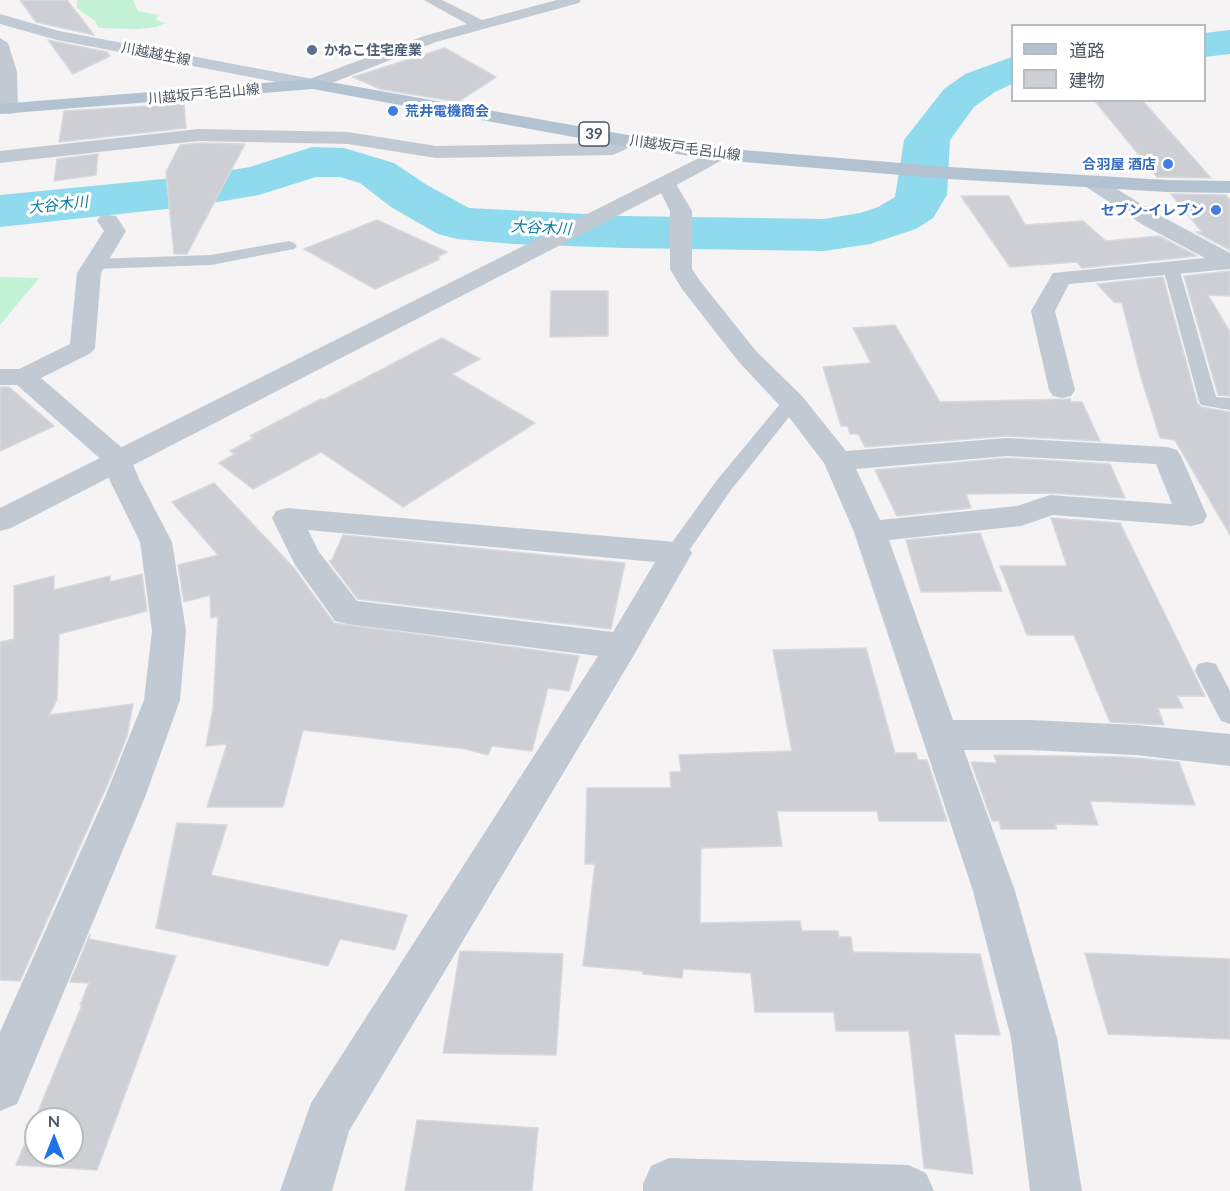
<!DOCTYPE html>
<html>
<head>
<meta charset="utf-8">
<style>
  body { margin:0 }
  #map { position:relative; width:1230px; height:1191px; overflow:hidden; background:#f5f3f3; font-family:Lato,"Noto Sans JP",sans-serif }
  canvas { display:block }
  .legend { position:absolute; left:1011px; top:24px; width:195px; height:78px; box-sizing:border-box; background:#fff; border:2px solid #b7bbc0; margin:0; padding:8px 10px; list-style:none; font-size:18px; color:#4a5661 }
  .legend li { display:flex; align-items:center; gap:12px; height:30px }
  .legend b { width:30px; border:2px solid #b7bbc0 }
  .north { position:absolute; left:24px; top:1107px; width:60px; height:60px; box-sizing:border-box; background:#fff; border:2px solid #b7bbc0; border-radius:50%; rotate:0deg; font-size:16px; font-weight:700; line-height:24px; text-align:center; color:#4a5661 }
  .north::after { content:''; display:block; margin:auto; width:21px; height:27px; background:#1a73e8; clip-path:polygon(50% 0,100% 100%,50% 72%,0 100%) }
</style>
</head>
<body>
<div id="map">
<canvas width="1230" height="1191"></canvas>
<ul class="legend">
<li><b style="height:8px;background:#b3c2d1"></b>道路</li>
<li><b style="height:16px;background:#cdcfd5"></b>建物</li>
</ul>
<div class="north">N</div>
</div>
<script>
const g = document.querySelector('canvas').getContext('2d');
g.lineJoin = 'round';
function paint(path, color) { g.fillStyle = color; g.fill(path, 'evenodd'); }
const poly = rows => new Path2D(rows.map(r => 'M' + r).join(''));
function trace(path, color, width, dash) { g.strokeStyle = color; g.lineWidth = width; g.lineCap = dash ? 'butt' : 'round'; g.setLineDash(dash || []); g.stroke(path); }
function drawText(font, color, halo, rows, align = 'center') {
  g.font = font + ' Lato,"Noto Sans JP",sans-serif'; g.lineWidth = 6; g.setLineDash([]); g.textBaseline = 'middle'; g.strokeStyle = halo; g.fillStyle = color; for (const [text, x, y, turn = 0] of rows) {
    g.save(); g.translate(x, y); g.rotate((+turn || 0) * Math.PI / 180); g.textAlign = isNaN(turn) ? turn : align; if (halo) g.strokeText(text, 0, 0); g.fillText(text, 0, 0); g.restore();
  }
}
paint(poly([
  [77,0,133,0,138,11,158,15,156,20,165,23,156,27,137,29,99,28,95,21,77,8],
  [0,277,39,278,0,325]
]), '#c3f1d5');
paint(poly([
  [1230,30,1230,54,1204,57,1204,33,1230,30],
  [1012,57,1012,84,995,92,974,107,950,140,947,195,933,218,916,229,870,244,824,251,624,248,513,244,457,239,438,234,391,207,360,183,340,177,316,177,259,195,194,206,0,227,0,195,194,176,250,167,312,147,344,148,394,163,427,185,469,208,624,216,824,219,860,213,878,207,895,197,904,140,944,89,965,74,1012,57]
]), '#90daee');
const building = poly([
  [20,0,67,0,94,35,36,22,20,0],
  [48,40,107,52,110,56,73,74,48,40],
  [445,48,496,77,458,102,380,89,353,77,445,48],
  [1094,100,1142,100,1211,178,1157,177,1094,100],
  [184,104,186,128,59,142,64,111,184,104],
  [198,143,245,144,187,254,174,254,166,172,180,145,198,143],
  [98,154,96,175,54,181,57,159,98,154],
  [1171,194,1226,195,1230,200,1230,250,1196,232,1202,232,1171,194],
  [961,196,1009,196,1025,225,1083,221,1106,241,1159,236,1197,256,1082,268,1077,262,1010,267,961,196],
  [377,220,447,252,437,257,440,259,375,289,304,249,377,220],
  [1230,271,1230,296,1208,295,1230,332,1230,396,1218,395,1184,276,1230,271],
  [1163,277,1197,402,1201,407,1230,412,1230,535,1175,440,1160,438,1140,374,1122,303,1114,302,1097,284,1163,277],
  [551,291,608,291,608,336,550,337,551,291],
  [895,325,940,402,1070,399,1071,402,1082,402,1100,441,1007,436,865,447,858,434,850,434,848,426,841,426,823,367,871,363,853,328,895,325],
  [442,338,480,359,452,374,535,423,403,507,321,452,253,489,219,463,235,454,230,451,254,438,250,436,321,399,323,400,442,338],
  [0,387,9,387,54,426,0,451,0,387],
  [1007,458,1110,464,1125,498,1050,493,966,494,971,508,897,516,875,470,1007,458],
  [214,483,293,567,334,623,579,656,569,691,548,688,532,751,492,746,488,755,466,749,303,730,283,807,207,807,227,744,206,746,213,709,218,616,211,618,210,595,184,602,178,565,218,555,172,502,214,483],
  [1051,518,1120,523,1205,696,1177,696,1183,708,1158,708,1164,725,1110,722,1074,635,1027,635,1000,566,1067,566,1051,518],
  [980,533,1002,591,921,592,906,540,980,533],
  [343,535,625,563,611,629,358,599,329,561,332,560,343,535],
  [142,574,147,611,59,634,57,700,49,715,133,704,127,736,112,774,20,981,0,980,0,642,14,639,14,586,54,576,54,590,110,576,110,582,142,574],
  [866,648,895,753,916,753,918,760,927,760,947,821,879,821,877,811,777,811,782,846,701,848,700,923,800,921,802,931,838,931,839,937,851,937,853,952,980,954,1000,1035,954,1034,973,1174,924,1168,909,1031,836,1031,834,1012,755,1012,751,973,683,969,682,978,643,974,643,971,583,966,595,864,585,864,587,788,671,788,670,772,681,772,679,755,792,751,773,650,866,648],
  [994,755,1124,757,1179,762,1195,805,1090,801,1098,825,1055,824,1057,829,1001,829,999,821,992,821,971,762,997,763,994,755],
  [177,823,227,825,211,875,407,915,395,950,340,939,328,966,156,928,177,823],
  [90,934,89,939,176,956,97,1170,16,1165,82,1005,80,1005,89,983,70,982,90,934],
  [36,1119,72,1119,72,1155,36,1155,36,1119],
  [460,951,563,954,556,1055,443,1053,460,951],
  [1085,953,1230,959,1230,1039,1108,1034,1085,953],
  [417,1120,538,1128,532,1191,405,1191,417,1120]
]);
paint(building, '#cdcfd5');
trace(building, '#d7d9de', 1.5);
paint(poly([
  [289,241,294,243,297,246,294,249,211,265,93,269,85,264,93,259,211,255,289,241],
  [1171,263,1179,268,1216,397,1230,398,1230,410,1201,405,1199,401,1163,268,1171,263],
  [792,396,799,398,801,402,731,490,684,558,676,560,668,558,665,553,668,548,717,480,785,398,792,396],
  [1207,662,1216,664,1230,691,1230,724,1221,721,1195,671,1198,664,1207,662]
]), '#c1cad2');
paint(poly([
  [424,0,442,0,482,20,557,0,581,0,579,3,436,42,319,88,307,88,304,84,307,80,424,36,467,24,424,0],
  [0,38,8,43,17,72,18,109,15,113,9,114,3,113,0,109,0,38],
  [198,129,348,132,436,146,609,143,628,135,635,137,638,141,635,145,613,155,436,158,348,144,198,141,0,163,0,151,198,129],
  [1092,176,1099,178,1159,215,1230,253,1230,269,1069,284,1055,311,1075,390,1071,396,1062,398,1053,396,1049,390,1031,311,1053,273,1205,258,1143,225,1085,186,1082,182,1085,178,1092,176],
  [666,177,673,179,692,211,692,269,700,281,756,351,802,396,846,451,1007,438,1167,447,1177,450,1181,456,1207,516,1203,523,1192,526,1053,515,1021,526,889,540,953,720,1030,720,1136,725,1230,734,1230,766,1136,755,1030,750,964,750,1015,891,1057,1038,1082,1191,1030,1191,1011,1038,973,891,854,532,824,463,782,408,738,361,682,289,670,269,670,211,656,183,659,179,666,177],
  [1007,456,1156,464,1172,504,1050,495,1017,506,880,520,856,469,1007,456],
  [108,215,116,216,126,231,101,273,95,348,91,353,41,378,128,453,140,481,172,542,186,631,180,700,145,797,17,1104,0,1111,0,1032,105,797,144,700,152,631,140,542,110,481,105,463,17,385,0,385,0,369,19,369,70,344,77,273,104,231,97,221,100,216,108,215],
  [287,508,676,542,687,545,692,553,634,655,349,1131,332,1191,280,1191,311,1103,598,656,347,624,335,621,295,565,272,518,276,511,287,508],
  [308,530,655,562,613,632,357,601,319,552,308,530],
  [669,1158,908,1165,926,1173,934,1191,643,1191,643,1184,651,1166,669,1158]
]), '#c1cad2');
paint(poly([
  [719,148,726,150,729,154,726,158,673,187,11,528,0,531,0,508,719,148]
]), '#c1cad2');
paint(poly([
  [0,14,59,31,313,79,319,80,322,84,319,88,313,89,57,40,0,24,0,14]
]), '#c1cbd6');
paint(poly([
  [313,79,628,135,719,148,949,167,1167,180,1230,181,1230,193,1167,192,949,179,719,160,628,147,313,89,0,114,0,104,313,79]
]), '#b3c2d1');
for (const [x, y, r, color] of [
  [312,50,6,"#5c6f8a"],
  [393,111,6,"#3f7fe0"],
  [1168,164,6,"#3f7fe0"],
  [1216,210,6,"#3f7fe0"]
]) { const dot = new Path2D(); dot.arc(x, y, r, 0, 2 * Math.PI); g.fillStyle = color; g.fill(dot); trace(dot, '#fff', 2); }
drawText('bold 14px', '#4e5e75', '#fff', [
  ["かねこ住宅産業",324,50]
], 'left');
drawText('14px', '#4a5661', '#fff', [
  ["川越越生線",156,54,11],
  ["川越坂戸毛呂山線",204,94,-5],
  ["川越坂戸毛呂山線",685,148,8]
]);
drawText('bold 14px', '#366cbe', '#fff', [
  ["荒井電機商会",405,111,"left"],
  ["合羽屋 酒店",1156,164],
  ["セブン-イレブン",1204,210]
], 'right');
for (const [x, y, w] of [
  [594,134,30]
]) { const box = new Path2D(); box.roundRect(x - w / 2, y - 12, w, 24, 4.5); g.fillStyle = '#fff'; g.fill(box); trace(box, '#4a5661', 1.5); }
drawText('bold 15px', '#4a5661', null, [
  ["39",594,134]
]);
drawText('italic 15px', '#0c7c9b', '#fff', [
  ["大谷木川",58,205,-6],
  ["大谷木川",541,228,3]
]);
</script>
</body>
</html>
